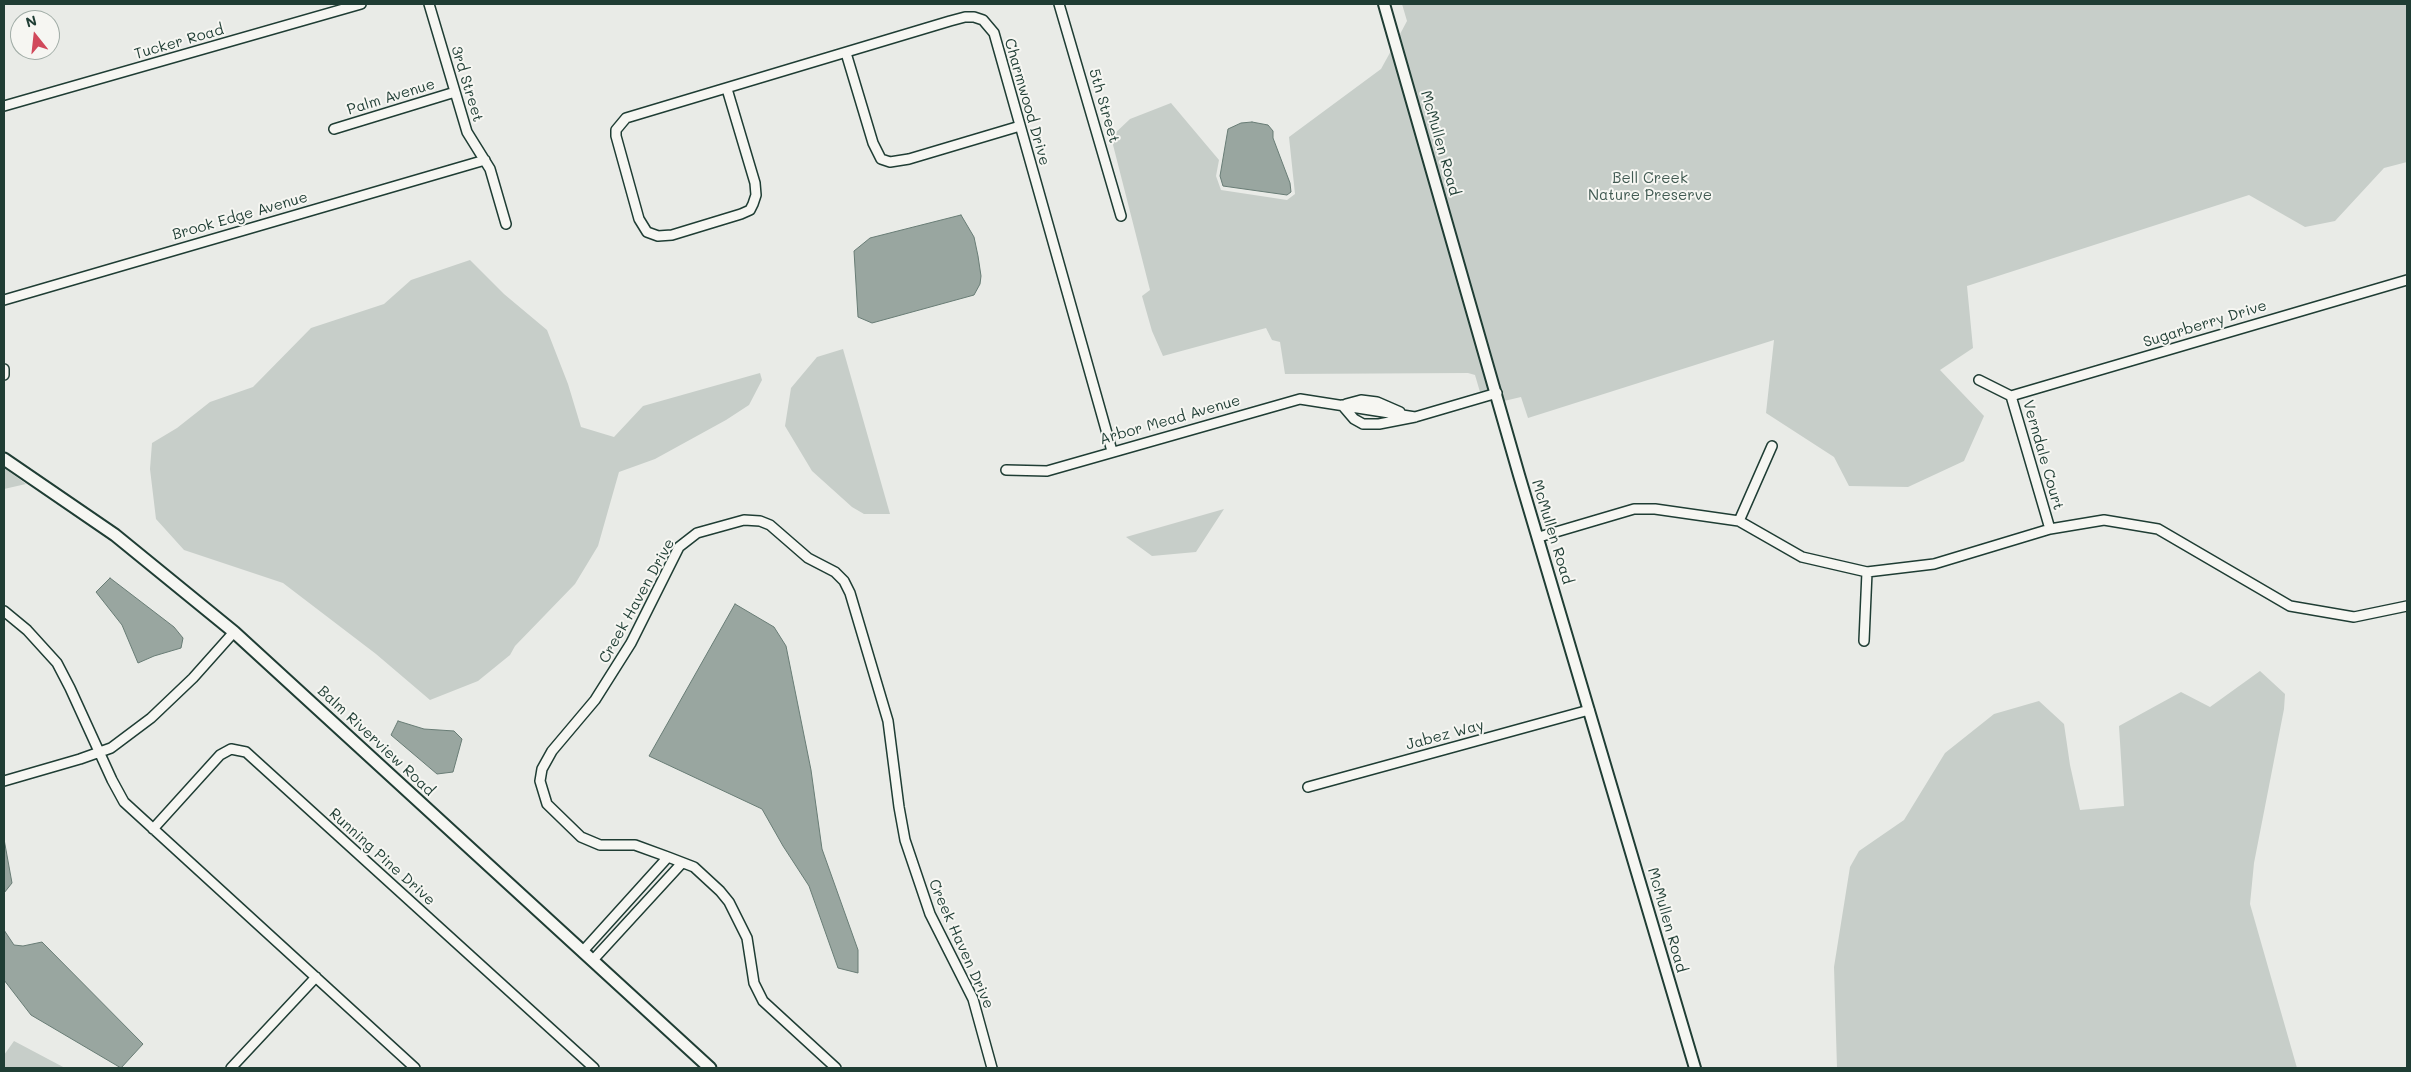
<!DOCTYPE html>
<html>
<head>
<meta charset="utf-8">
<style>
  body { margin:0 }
  #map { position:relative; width:2411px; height:1072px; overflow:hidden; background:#e9ebe7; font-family:Mali,sans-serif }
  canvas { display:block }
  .frame { position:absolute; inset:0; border:5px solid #1f3d34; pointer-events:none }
  .north { position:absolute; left:10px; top:10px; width:50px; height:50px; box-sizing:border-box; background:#f6f6f2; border:1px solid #a0aca6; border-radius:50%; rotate:344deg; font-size:14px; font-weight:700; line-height:20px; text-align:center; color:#1f3d34 }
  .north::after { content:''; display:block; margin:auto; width:18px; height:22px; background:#d1495b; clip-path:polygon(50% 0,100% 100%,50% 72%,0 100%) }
</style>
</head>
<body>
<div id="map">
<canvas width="2411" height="1072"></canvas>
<div class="frame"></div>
<div class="north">N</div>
</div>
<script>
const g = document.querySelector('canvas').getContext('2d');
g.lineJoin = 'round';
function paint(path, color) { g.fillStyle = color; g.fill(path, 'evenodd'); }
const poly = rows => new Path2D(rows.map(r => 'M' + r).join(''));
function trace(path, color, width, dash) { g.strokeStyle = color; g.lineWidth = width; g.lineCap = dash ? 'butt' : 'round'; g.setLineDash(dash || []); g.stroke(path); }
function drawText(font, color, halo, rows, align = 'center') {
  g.font = font + ' Mali,sans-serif'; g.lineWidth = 4; g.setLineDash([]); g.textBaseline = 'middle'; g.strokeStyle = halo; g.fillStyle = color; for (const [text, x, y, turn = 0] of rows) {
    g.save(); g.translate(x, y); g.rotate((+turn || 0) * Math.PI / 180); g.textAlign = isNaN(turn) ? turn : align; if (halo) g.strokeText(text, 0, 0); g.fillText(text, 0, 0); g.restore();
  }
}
paint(poly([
  [1402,4,2407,4,2407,162,2384,168,2335,221,2305,227,2249,195,1967,286,1973,348,1940,370,1984,416,1964,461,1908,487,1849,486,1834,457,1766,413,1774,340,1528,418,1521,397,1504,401,1399,36,1407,21],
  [1392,49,1491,389,1480,392,1475,375,1468,373,1285,374,1280,342,1272,340,1266,328,1163,356,1152,331,1142,296,1150,290,1111,137,1130,119,1171,103,1219,160,1216,176,1221,190,1287,200,1295,194,1289,137,1381,69],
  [470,260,504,294,547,330,568,384,581,427,614,437,643,406,760,373,762,380,749,405,726,420,655,459,619,472,598,546,575,584,515,646,510,655,478,681,430,700,376,654,283,583,184,550,156,519,150,469,152,443,177,428,210,402,253,387,311,328,384,304,411,280],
  [843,349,890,514,864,514,852,507,812,471,785,426,791,388,817,357],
  [4,468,11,473,26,484,4,489],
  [1224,509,1196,552,1152,556,1126,537],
  [2260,671,2285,694,2284,709,2254,863,2250,904,2297,1068,1837,1068,1834,967,1850,867,1859,851,1904,820,1945,753,1994,714,2039,701,2064,724,2070,765,2080,810,2124,806,2119,726,2181,692,2210,707],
  [14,1041,65,1068,4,1068,4,1055]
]), '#c7cec9');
const water = poly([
  [1252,122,1268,125,1273,131,1273,138,1290,183,1291,192,1287,195,1223,186,1220,176,1228,129,1241,123,1252,122],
  [961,215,974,237,978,256,981,276,980,284,974,295,872,323,858,317,854,251,870,238,961,215],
  [110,578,174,627,183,638,181,648,154,656,138,663,122,625,96,592,110,578],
  [735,604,774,627,786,646,811,770,822,849,858,950,858,973,838,968,809,886,783,846,762,809,649,756,735,604],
  [398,721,424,729,454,731,462,739,453,772,437,774,391,735,398,721],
  [4,839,12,883,4,893,4,839],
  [4,930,14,945,23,946,42,942,143,1044,121,1068,31,1015,4,980,4,930]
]);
paint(water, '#99a6a0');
trace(water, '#687c75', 1);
const minor = poly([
  [429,4,467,132,490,169,506,224],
  [1059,4,1121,216],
  [846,53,873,143,881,159,890,162,909,159,1020,126],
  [727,89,755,183,756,195,753,204,750,210,741,214,672,235,658,236,647,232,639,219,616,136,616,130,626,118,950,21,965,17,974,17,983,20,994,33,1112,451],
  [4,106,361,4],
  [334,129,455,92],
  [4,300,485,160],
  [4,369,4,375],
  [1979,380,2011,396,2050,529],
  [2011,396,2407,280],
  [1346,404,1361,400,1377,402,1400,412],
  [1342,405,1354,419,1363,424,1379,424,1415,417,1497,393],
  [1006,470,1047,471,1300,399,1415,417],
  [1739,521,1772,446],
  [1539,537,1634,509,1655,509,1739,521,1802,557,1867,572,1934,564,2050,529,2104,520,2158,529,2290,606,2354,617,2407,606],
  [4,611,27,630,57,663,70,688,112,780,124,802,415,1068],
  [1864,641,1867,572],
  [4,781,80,759,111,748,151,718,193,678,234,632],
  [1308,787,1589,710],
  [153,829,220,755,231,749,246,752,594,1068],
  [583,951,668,857],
  [593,960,682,863],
  [231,1068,316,977],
  [836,1068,763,1001,754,983,747,938,729,902,720,891,694,867,668,857,635,845,600,845,581,837,547,804,540,781,542,769,552,751,595,700,631,643,679,547,697,533,744,520,760,521,770,525,808,558,835,572,844,581,850,593,888,721,899,807,905,840,930,914,973,999,992,1068]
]);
const tertiary = poly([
  [1384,4,1519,475,1695,1068]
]);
const secondary = poly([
  [4,459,115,535,234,632,710,1068]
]);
trace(minor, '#1f3d34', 12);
trace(tertiary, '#1f3d34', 14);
trace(secondary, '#1f3d34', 15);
trace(minor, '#f6f6f2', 9);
trace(tertiary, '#f6f6f2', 10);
trace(secondary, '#f6f6f2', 11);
drawText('15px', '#1f3d34', '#f6f6f2', [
  ["Tucker Road",179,42,-16],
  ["3rd Street",467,84,73],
  ["Palm Avenue",391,97,-17],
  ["Charmwood Drive",1027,102,74],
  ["5th Street",1104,106,74],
  ["McMullen Road",1440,143,74],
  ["Brook Edge Avenue",240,216,-16],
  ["Sugarberry Drive",2205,324,-17],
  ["Arbor Mead Avenue",1170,420,-16],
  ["Verndale Court",2043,455,74],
  ["McMullen Road",1552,532,73],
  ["Creek Haven Drive",637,601,-61],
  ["Jabez Way",1445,735,-15],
  ["Balm Riverview Road",376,741,43],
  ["Running Pine Drive",382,857,42],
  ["McMullen Road",1667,920,74],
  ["Creek Haven Drive",961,944,66]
]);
drawText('15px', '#415a52', '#f6f6f2', [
  ["Bell Creek",1650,178],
  ["Nature Preserve",1650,195]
]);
</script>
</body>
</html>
